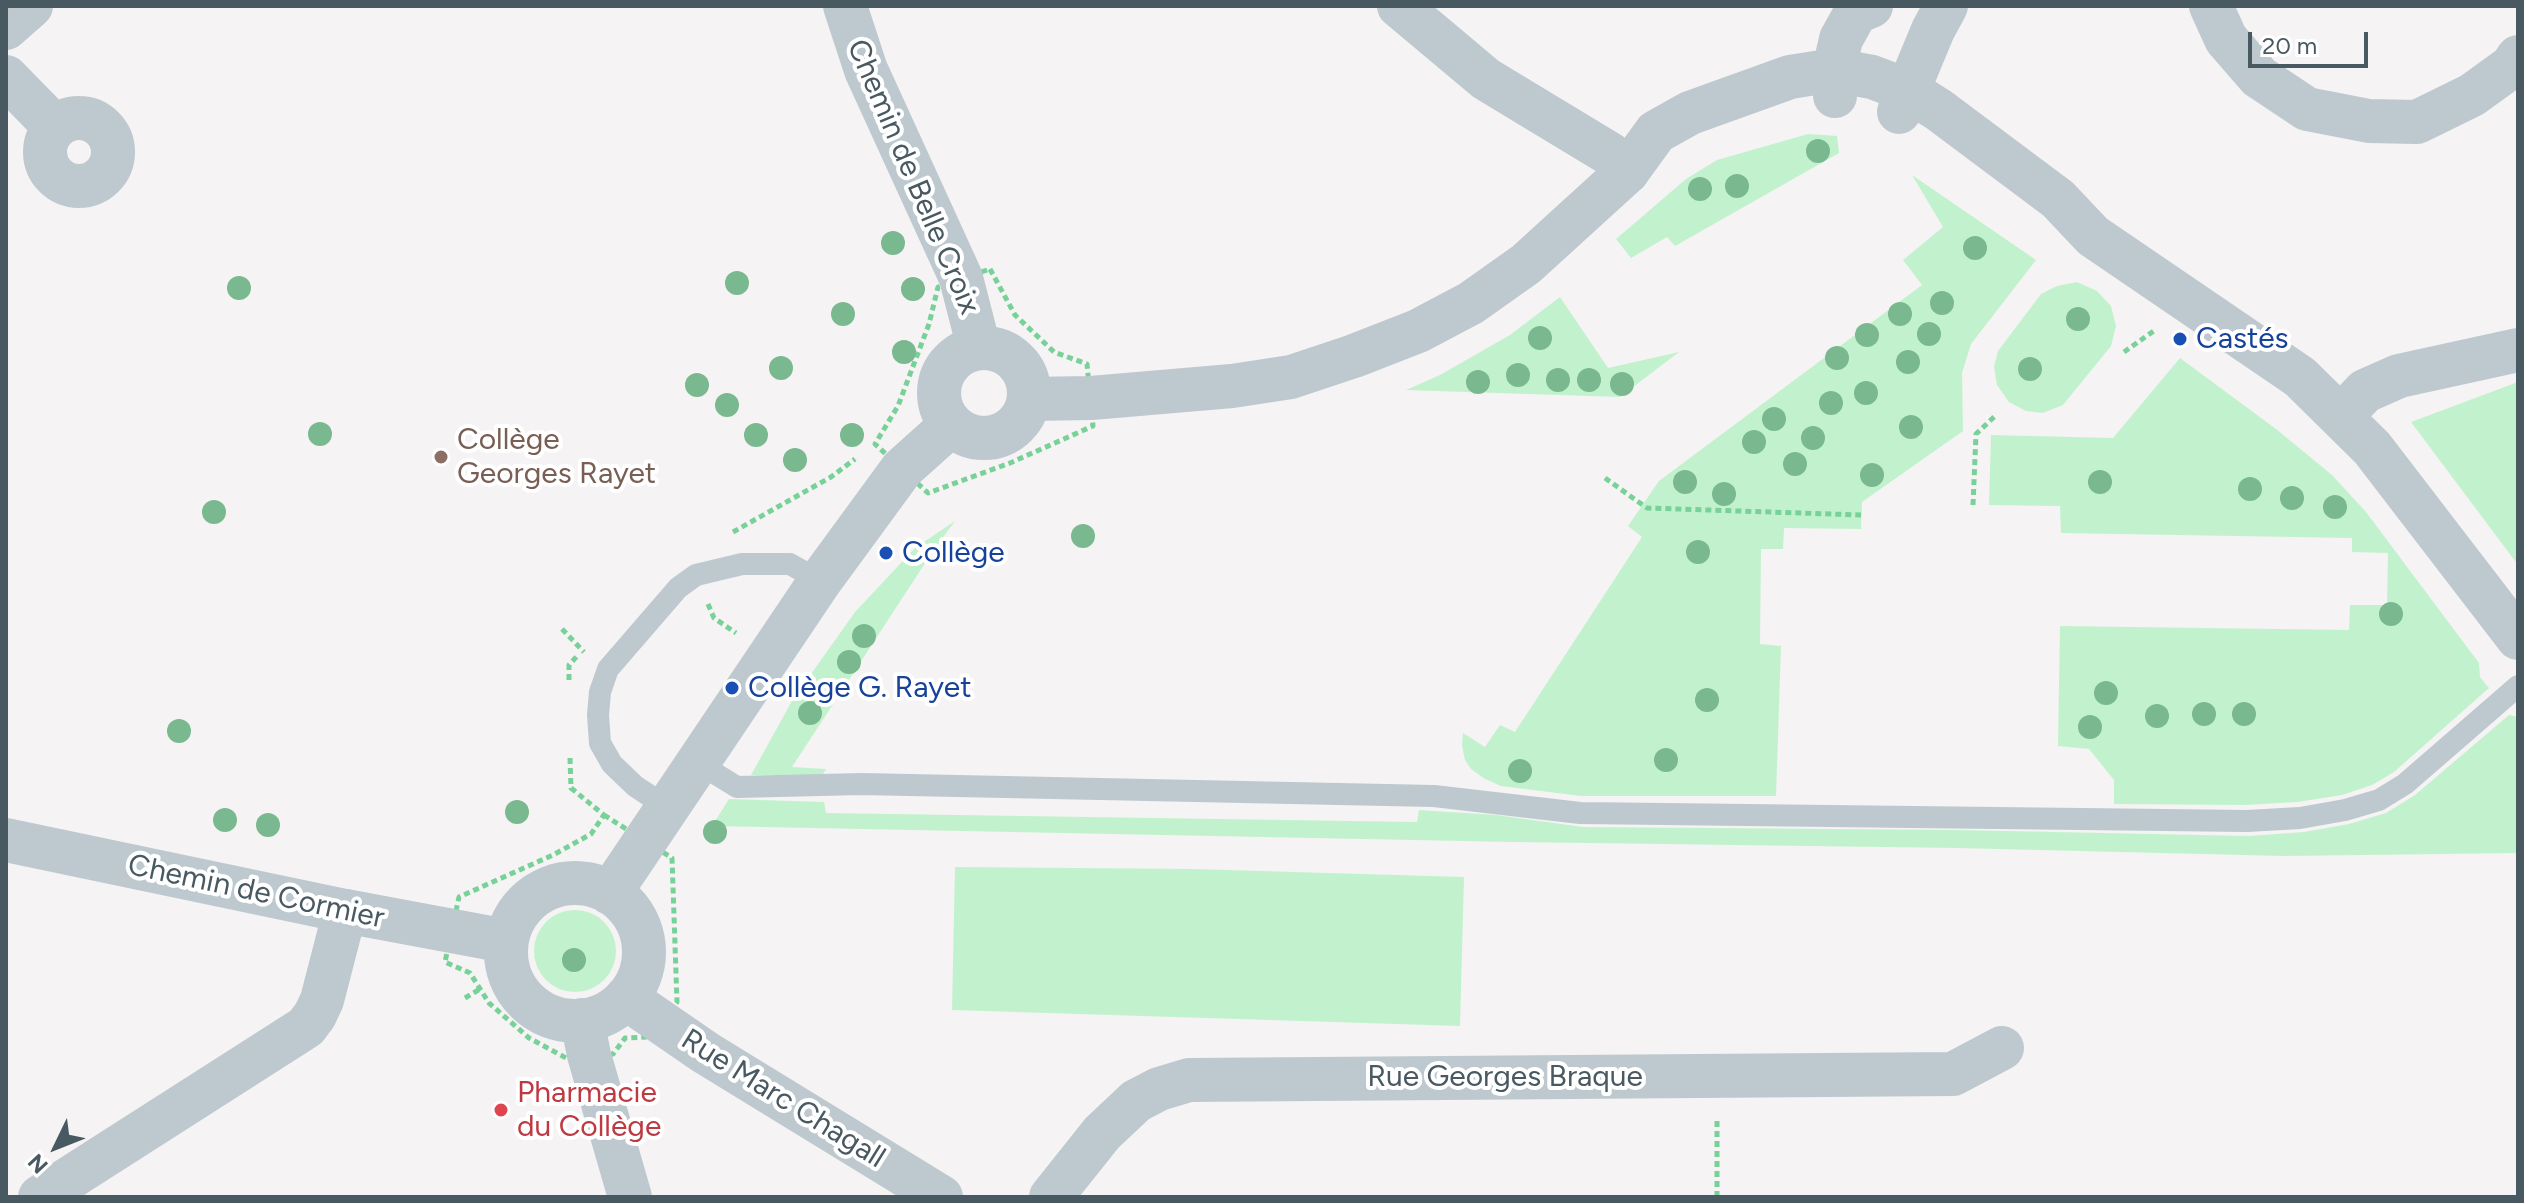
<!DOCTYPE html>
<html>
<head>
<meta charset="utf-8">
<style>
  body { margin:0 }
  #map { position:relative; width:2524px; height:1203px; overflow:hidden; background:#f5f3f3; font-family:Figtree,sans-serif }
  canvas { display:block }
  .frame { position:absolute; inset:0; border:8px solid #495961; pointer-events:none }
  .north { position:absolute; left:16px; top:1107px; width:80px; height:80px; -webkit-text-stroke:6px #fff; paint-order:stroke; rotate:227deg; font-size:22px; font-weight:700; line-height:32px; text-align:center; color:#495961 }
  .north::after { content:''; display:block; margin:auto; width:28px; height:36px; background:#495961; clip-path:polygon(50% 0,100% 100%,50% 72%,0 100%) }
  .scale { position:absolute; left:2248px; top:32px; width:120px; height:36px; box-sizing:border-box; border:4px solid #495961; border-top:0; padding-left:10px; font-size:24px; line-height:28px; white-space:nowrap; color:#495961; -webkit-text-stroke:6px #fff; paint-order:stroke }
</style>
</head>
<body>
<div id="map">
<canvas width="2524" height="1203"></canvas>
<div class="frame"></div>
<div class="north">N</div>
<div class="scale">20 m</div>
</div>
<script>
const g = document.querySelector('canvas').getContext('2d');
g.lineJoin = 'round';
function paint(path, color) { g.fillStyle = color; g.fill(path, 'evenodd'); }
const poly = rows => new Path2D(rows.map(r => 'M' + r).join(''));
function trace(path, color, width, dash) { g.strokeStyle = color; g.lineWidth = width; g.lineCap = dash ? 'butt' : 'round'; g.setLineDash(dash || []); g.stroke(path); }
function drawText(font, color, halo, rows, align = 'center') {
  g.font = font + ' Figtree,sans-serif'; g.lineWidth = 8; g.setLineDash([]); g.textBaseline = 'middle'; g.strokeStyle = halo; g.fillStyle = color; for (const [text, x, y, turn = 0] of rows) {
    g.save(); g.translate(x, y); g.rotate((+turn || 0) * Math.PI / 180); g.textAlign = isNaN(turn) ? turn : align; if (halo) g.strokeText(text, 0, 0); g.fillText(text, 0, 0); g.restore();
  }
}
paint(poly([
  [1808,134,1837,136,1839,153,1675,246,1667,237,1631,258,1616,239,1686,179,1717,160],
  [1912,175,2036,260,1971,344,1962,373,1963,431,1862,502,1861,529,1784,528,1783,549,1761,549,1760,644,1781,646,1776,796,1581,796,1501,786,1485,779,1471,769,1465,760,1462,746,1463,733,1485,747,1500,725,1515,732,1642,537,1628,526,1659,481,1922,285,1903,260,1943,227],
  [2077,282,2097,291,2111,306,2116,326,2111,346,2063,405,2043,413,2026,411,2009,402,1997,385,1994,367,1998,351,2041,294,2057,286],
  [1560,297,1608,368,1679,352,1620,397,1406,390,1440,375,1510,335],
  [2180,358,2276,429,2332,475,2366,512,2479,663,2480,677,2489,688,2394,772,2372,785,2342,795,2297,802,2245,805,2114,804,2114,780,2089,749,2058,746,2060,626,2349,630,2350,605,2387,605,2388,553,2352,552,2352,538,2061,533,2060,506,1989,505,1991,435,2113,438],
  [2518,382,2518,565,2411,422],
  [955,521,933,551,792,767,826,769,823,774,818,776,751,775,792,701,855,612,915,548],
  [2509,715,2518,717,2518,853,2284,856,1957,848,1514,842,712,826,729,799,824,802,826,813,1417,822,1419,810,1496,815,1583,827,1957,830,2249,836,2304,832,2349,824,2386,813,2415,795],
  [955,867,1193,869,1464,877,1460,1026,952,1010],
  '534 951a41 41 0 1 1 82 0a41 41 0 1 1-82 0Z'
]), '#c2f2cd');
trace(poly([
  [990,269,1015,315,1054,352,1087,364,1093,426,1010,463,928,493,875,444,898,406,929,324,938,287,990,269],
  [2124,352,2155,330],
  [1605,478,1647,508,1861,515],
  [1973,505,1976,434,1995,416],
  [733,532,831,477,855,459],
  [708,604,714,618,736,633],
  [562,629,584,652],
  [569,680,569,665,579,654],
  [570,758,571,788,604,815],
  [604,815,672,858,677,1002,646,1037,625,1038,613,1054,568,1059,529,1038,489,1003,470,973,445,962,459,897,553,855,591,834,604,815],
  [465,998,480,989],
  [1717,1197,1717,1118]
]), '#78d198', 5, [6, 4]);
trace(poly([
  [698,763,737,787,862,784,1434,796,1580,813,2247,821,2300,818,2345,810,2379,800,2405,784,2518,686],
  [668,808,635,786,612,764,600,743,598,715,600,692,608,669,678,588,696,575,742,564,790,564,820,581]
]), '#bdc9cf', 22);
trace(poly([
  [845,6,866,70,961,278,979,348],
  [1399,6,1486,79,1610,154,1627,172],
  [2211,6,2226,39,2259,77,2307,109,2369,121,2417,122,2472,95,2512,66,2518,57],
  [6,28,31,6],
  [6,77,55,127],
  [1835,96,1834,70,1841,39,1856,12,1871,6],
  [1899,112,1933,30,1946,6],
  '45 152a34 34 0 1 1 68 0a34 34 0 1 1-68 0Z',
  [2341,416,2365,391,2399,376,2518,350],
  [626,998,706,1053,941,1197],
  [582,1020,589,1055,630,1197],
  [40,1197,306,1027,315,1015,322,1000,345,911],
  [1051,1197,1102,1133,1136,1101,1159,1089,1189,1080,1953,1074,2002,1048]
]), '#bdc9cf', 44);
trace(poly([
  '939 393a45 45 0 1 1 90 0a45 45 0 1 1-90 0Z',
  [1029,399,1091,398,1232,386,1291,377,1354,356,1418,331,1471,303,1526,264,1627,172,1656,132,1690,113,1790,77,1834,70,1872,77,1909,91,1939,110,2058,199,2093,236,2300,377,2372,448,2518,638],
  [6,840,345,911,506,941],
  '506 952a69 69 0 1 1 138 0a69 69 0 1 1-138 0Z',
  [610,893,820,581,902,469,951,425]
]), '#bdc9cf', 44);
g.fillStyle = '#7ab88f';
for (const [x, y] of [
  [1818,151],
  [1737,186],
  [1700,189],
  [893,243],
  [1975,248],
  [737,283],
  [239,288],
  [913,289],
  [1942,303],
  [843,314],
  [1900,314],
  [2078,319],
  [1929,334],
  [1867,335],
  [1540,338],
  [904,352],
  [1837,358],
  [1908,362],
  [781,368],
  [2030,369],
  [1518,375],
  [1558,380],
  [1589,380],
  [1478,382],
  [1622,384],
  [697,385],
  [1866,393],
  [1831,403],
  [727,405],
  [1774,419],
  [1911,427],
  [320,434],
  [756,435],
  [852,435],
  [1813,438],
  [1754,442],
  [795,460],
  [1795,464],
  [1872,475],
  [1685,482],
  [2100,482],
  [2250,489],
  [1724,494],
  [2292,498],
  [2335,507],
  [214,512],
  [1083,536],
  [1698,552],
  [2391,614],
  [864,636],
  [849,662],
  [2106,693],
  [1707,700],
  [810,713],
  [2204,714],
  [2244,714],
  [2157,716],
  [2090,727],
  [179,731],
  [1666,760],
  [1520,771],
  [517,812],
  [225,820],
  [268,825],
  [715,832],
  [574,960]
]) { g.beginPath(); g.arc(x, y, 12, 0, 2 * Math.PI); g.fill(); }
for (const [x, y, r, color] of [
  [2180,339,8,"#1a4fb4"],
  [441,457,8,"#8d6e63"],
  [886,553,8,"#1a4fb4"],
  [732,688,8,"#1a4fb4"],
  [501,1110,8,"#e0444e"]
]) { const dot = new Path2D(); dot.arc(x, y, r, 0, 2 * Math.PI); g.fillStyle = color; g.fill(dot); trace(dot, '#fff', 3); }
drawText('30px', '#495961', '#fff', [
  ["Chemin de Belle Croix",913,177,67],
  ["Chemin de Cormier",256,892,12],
  ["Rue Georges Braque",1505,1077],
  ["Rue Marc Chagall",783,1099,32]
]);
drawText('30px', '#164399', '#fff', [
  ["Castés",2196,339],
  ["Collège",902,553],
  ["Collège G. Rayet",748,688]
], 'left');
drawText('30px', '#785e54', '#fff', [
  ["Collège",457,440],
  ["Georges Rayet",457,474]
], 'left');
drawText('30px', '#be3a42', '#fff', [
  ["Pharmacie",517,1093],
  ["du Collège",517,1127]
], 'left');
</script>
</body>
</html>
